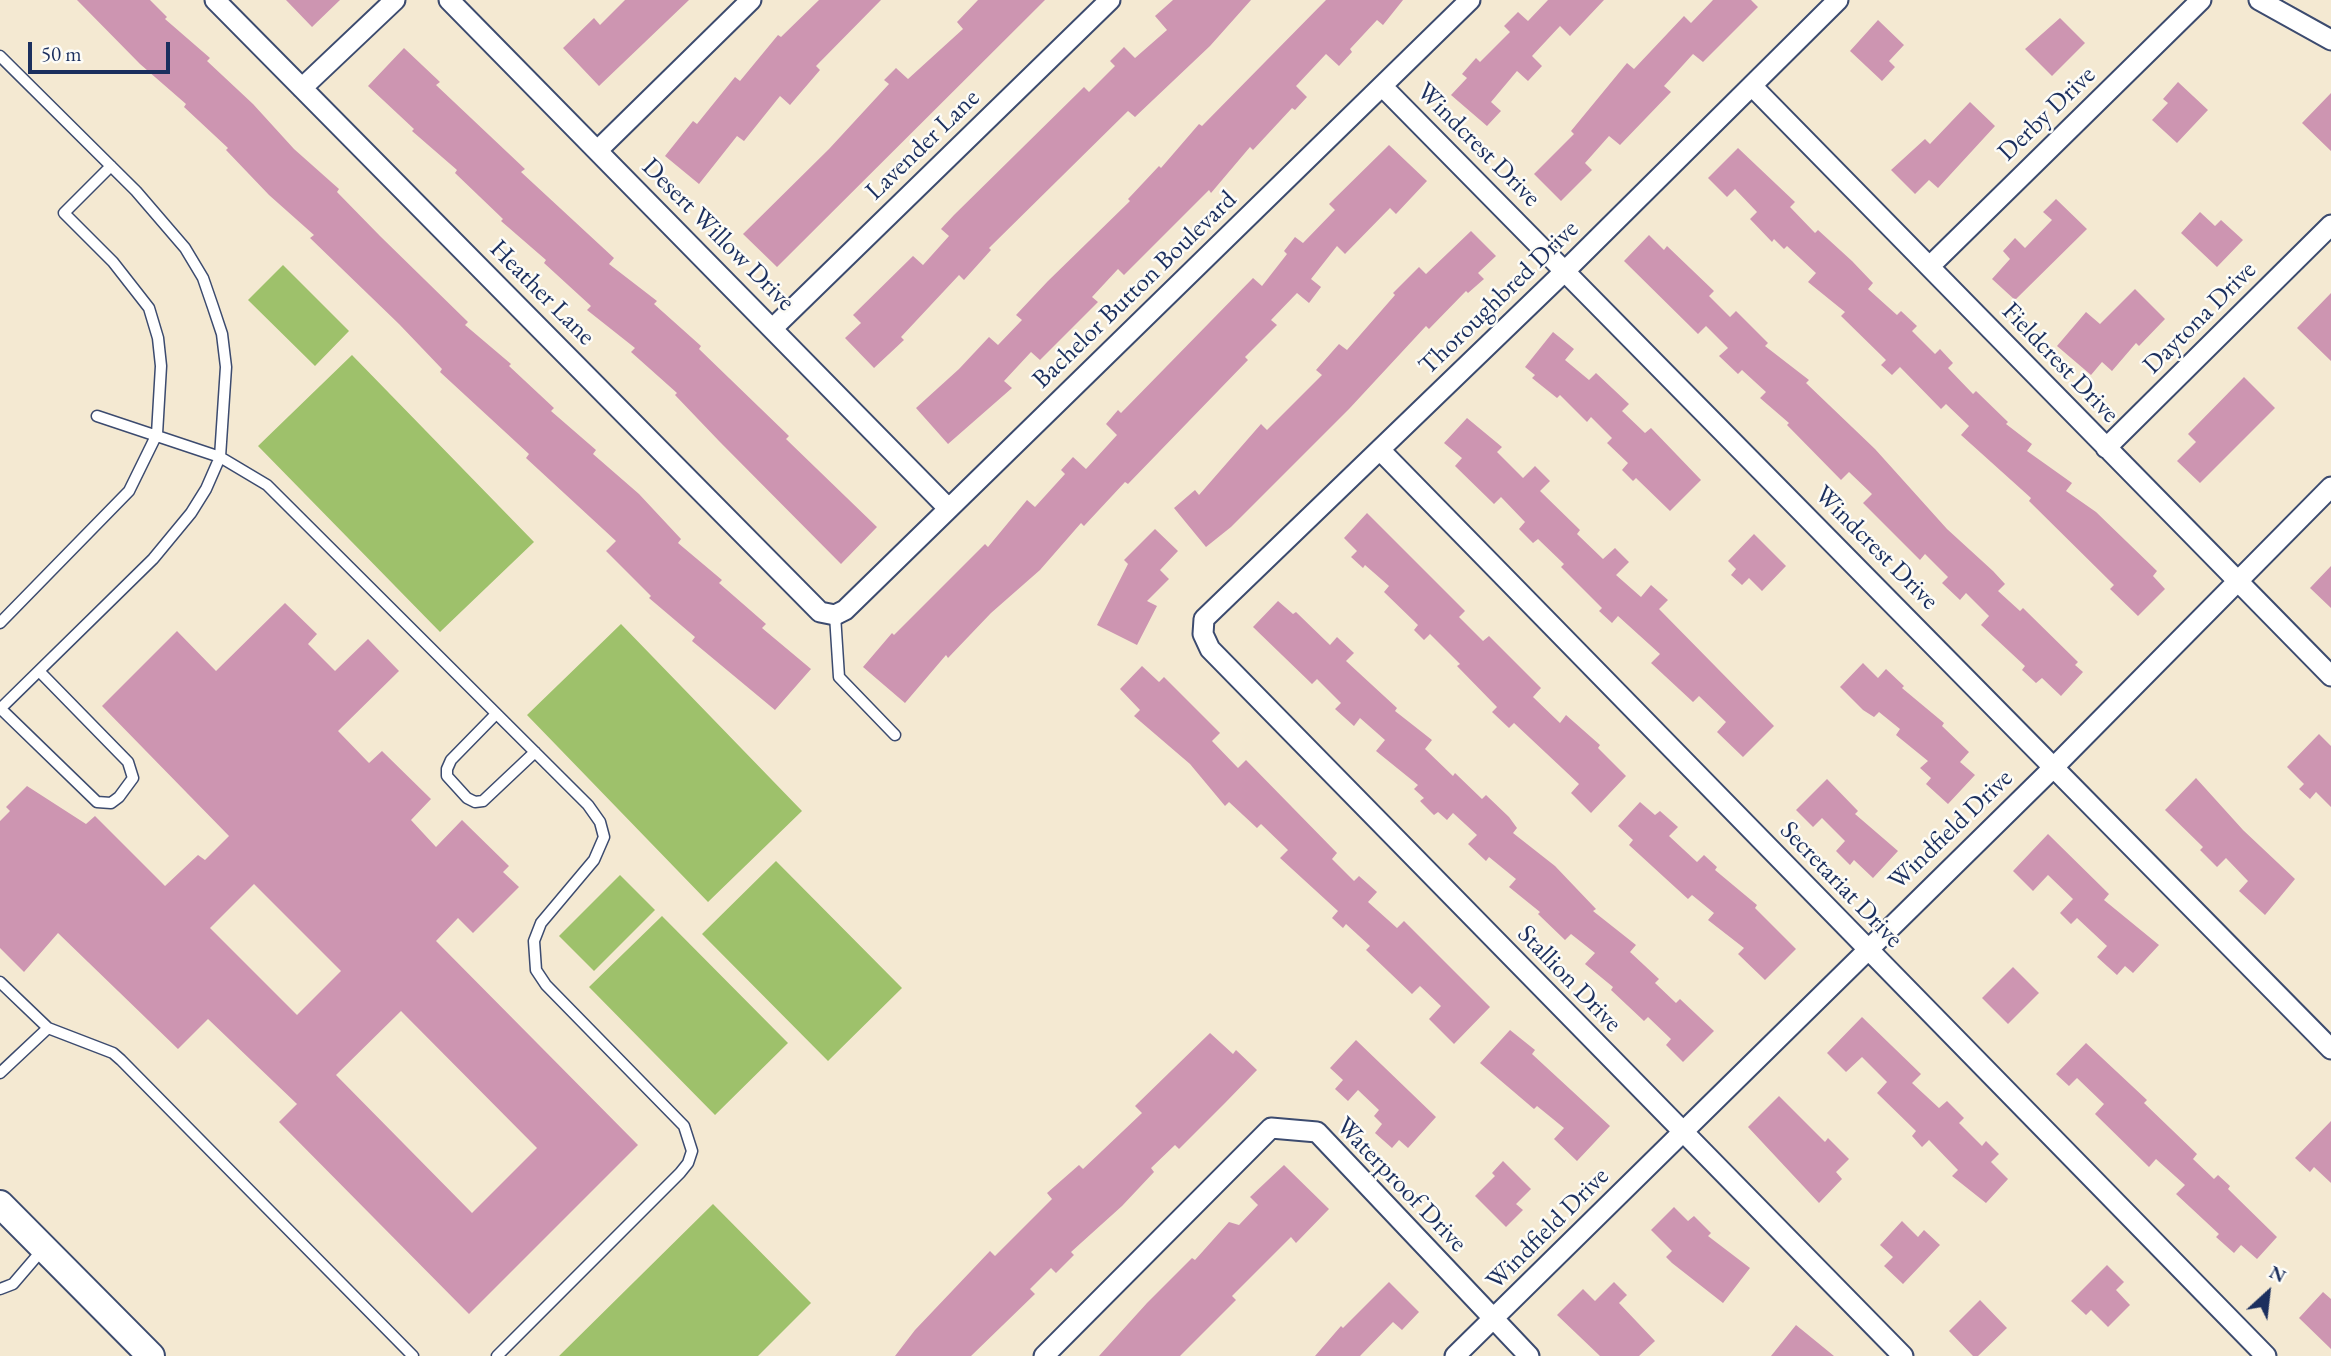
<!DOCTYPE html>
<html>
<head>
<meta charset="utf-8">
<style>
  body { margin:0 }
  #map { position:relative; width:2331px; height:1356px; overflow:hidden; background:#f4e9d2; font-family:"EB Garamond",serif }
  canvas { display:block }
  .north { position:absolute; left:2233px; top:1258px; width:70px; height:70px; -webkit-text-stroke:5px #fdfcf7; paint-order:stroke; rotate:27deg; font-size:19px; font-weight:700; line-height:28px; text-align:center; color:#1b2f5e }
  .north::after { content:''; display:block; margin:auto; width:24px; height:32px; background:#1b2f5e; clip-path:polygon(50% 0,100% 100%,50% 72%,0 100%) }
  .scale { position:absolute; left:28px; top:42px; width:142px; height:32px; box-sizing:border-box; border:4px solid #1b2f5e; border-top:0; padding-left:9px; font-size:21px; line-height:24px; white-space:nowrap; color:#1b2f5e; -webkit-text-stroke:5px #fdfcf7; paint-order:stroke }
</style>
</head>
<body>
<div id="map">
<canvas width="2331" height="1356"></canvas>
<div class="north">N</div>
<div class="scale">50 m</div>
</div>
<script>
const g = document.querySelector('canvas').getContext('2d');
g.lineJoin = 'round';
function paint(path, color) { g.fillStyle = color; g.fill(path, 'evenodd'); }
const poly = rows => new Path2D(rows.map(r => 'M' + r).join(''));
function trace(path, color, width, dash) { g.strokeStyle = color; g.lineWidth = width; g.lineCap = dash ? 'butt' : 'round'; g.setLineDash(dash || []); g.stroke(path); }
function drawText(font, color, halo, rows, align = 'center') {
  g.font = font + ' "EB Garamond",serif'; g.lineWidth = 5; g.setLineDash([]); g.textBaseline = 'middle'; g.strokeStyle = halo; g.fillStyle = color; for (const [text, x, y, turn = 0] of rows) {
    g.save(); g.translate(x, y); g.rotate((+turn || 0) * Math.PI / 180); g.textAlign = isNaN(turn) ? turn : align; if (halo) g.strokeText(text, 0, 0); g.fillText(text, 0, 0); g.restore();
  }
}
paint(poly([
  [283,265,349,331,315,366,248,300],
  [352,355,534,542,440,632,258,446],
  [621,624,802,811,708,902,527,715],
  [776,861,902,988,828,1061,702,934],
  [620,875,655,910,594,971,559,936],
  [662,916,788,1043,715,1115,589,987],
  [713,1204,811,1303,758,1356,559,1356]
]), '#9ec16b');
paint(poly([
  [77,0,150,0,167,17,165,19,210,58,207,61,253,104,294,149,339,189,337,192,380,236,468,322,465,325,511,364,509,366,554,408,551,411,596,450,593,454,639,494,681,539,678,543,722,580,719,583,766,624,762,628,811,669,775,710,692,641,695,637,649,598,651,596,606,551,616,541,526,458,529,454,440,372,442,369,399,324,310,238,314,235,269,195,226,150,228,148,184,107,186,104,140,64],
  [286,0,340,0,312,27],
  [625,0,689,0,599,86,563,48,594,18,600,25],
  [819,0,881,0,816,66,820,70,790,105,780,96,744,141,737,136,699,184,665,156,693,121,697,124,735,77,740,81,778,35,781,37],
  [978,0,1045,0,777,267,743,234,829,149,889,84,884,80,896,68,908,79,963,29,957,22],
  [1173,0,1251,0,1210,46,1135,117,1128,111,989,248,991,250,964,280,959,275,901,337,904,340,874,368,845,338,861,323,853,315,913,256,923,265,949,236,941,229,954,215,1084,87,1089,92,1115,66,1110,61,1124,47,1135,58,1167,30,1155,16],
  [1326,0,1403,0,1383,25,1377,20,1350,49,1352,52,1339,66,1326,54,1296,86,1307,97,1295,110,1292,108,1253,150,1250,147,1211,193,1209,190,1124,275,1118,269,1092,297,1098,302,1040,360,1031,352,1004,381,1012,388,948,444,916,408,959,369,989,337,998,345,1022,320,1016,315,1048,281,1130,201,1128,199,1159,166,1161,168,1199,124,1202,126],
  [1548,0,1604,0,1570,36,1560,26,1532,56,1542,66,1528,81,1517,71,1491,102,1501,111,1487,126,1451,95,1467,78,1462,74,1476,58,1480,62,1510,32,1504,26,1518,12,1528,21],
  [1713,0,1751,0,1758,7,1703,62,1693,54,1664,86,1671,92,1620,145,1609,136,1585,163,1592,170,1561,201,1534,174,1574,134,1571,131,1627,63,1634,69,1684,16,1691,23],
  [2060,18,2085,43,2052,76,2025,49],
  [1878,20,1904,45,1889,61,1895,67,1882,81,1850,51],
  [404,48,440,82,436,85,525,169,521,172,614,258,609,264,657,301,654,304,701,346,699,349,789,436,786,439,877,527,841,564,719,441,675,395,677,393,631,352,635,348,587,310,591,306,544,263,546,260,501,221,503,219,455,173,457,170,412,131,414,129,368,86],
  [2178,82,2208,110,2177,143,2152,120,2168,103,2163,99],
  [2331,93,2331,151,2302,123],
  [1970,102,1995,126,1938,188,1929,180,1915,194,1891,170,1925,139,1930,144],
  [1389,145,1427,181,1396,214,1390,208,1345,254,1337,246,1311,279,1321,287,1309,303,1297,293,1271,320,1277,325,1245,357,1248,360,1128,484,1125,482,1084,526,1081,523,1040,570,991,613,948,658,946,655,905,703,863,667,892,633,894,635,985,544,988,547,1027,500,1035,507,1065,474,1061,470,1073,457,1086,469,1117,435,1106,424,1118,410,1121,413,1253,278,1262,286,1287,254,1284,251,1295,237,1303,243,1335,210,1329,204],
  [1738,148,1795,202,1790,207,1815,233,1818,230,1852,261,1873,283,1868,289,1897,315,1901,311,1917,326,1912,331,1935,354,1940,349,1953,363,1948,368,1973,394,1976,391,2008,422,2006,424,2032,444,2027,451,2072,483,2066,491,2096,512,2157,571,2153,576,2165,589,2138,616,2110,589,2114,585,2029,501,2031,498,1961,435,1969,426,1946,404,1941,409,1900,367,1892,375,1881,365,1886,360,1841,316,1845,312,1808,282,1816,273,1787,246,1784,249,1774,239,1772,242,1750,219,1757,212,1735,189,1727,197,1708,178],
  [2056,199,2087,229,2015,300,1992,279,2010,259,2003,251,2015,238,2025,248,2052,220,2043,212],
  [2200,212,2215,226,2221,220,2243,240,2217,267,2181,233],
  [1471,231,1496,256,1478,273,1484,279,1468,293,1466,291,1429,329,1426,326,1349,409,1231,527,1206,547,1174,508,1195,490,1199,495,1261,424,1267,430,1322,375,1316,370,1339,344,1347,350,1395,295,1393,293,1419,267,1426,274],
  [1649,235,1664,250,1667,246,1714,291,1709,296,1730,317,1736,311,1768,343,1765,346,1809,380,1806,383,1875,449,1947,529,1993,571,2005,584,1998,591,2020,611,2023,608,2078,662,2075,665,2083,672,2061,696,2042,678,2036,683,2022,670,2025,666,1981,625,1989,616,1966,593,1960,600,1942,583,1948,577,1925,554,1920,560,1863,503,1872,494,1849,472,1841,480,1787,425,1789,423,1760,398,1766,392,1742,370,1738,374,1719,356,1728,348,1706,326,1698,334,1624,261],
  [2135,289,2165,319,2139,346,2136,343,2112,371,2102,362,2091,375,2057,346,2086,312,2100,324],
  [2331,293,2331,361,2297,328],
  [1553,332,1574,349,1565,360,1589,380,1596,373,1629,404,1622,411,1645,433,1651,428,1701,480,1670,511,1636,478,1633,481,1622,470,1628,463,1607,443,1612,438,1591,417,1587,422,1560,395,1557,398,1532,378,1535,375,1525,367],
  [2244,377,2275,408,2200,483,2177,461,2196,442,2188,434],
  [1467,418,1502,447,1497,452,1523,478,1535,466,1550,481,1540,491,1580,530,1577,534,1603,559,1615,548,1629,562,1616,575,1641,597,1651,585,1668,600,1659,609,1774,726,1743,757,1717,732,1726,722,1699,696,1693,702,1651,663,1660,654,1618,616,1612,623,1599,611,1602,608,1561,567,1564,564,1538,539,1533,543,1519,529,1525,522,1501,497,1494,504,1455,466,1462,458,1444,443],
  [1367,513,1465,611,1459,617,1483,641,1489,636,1541,688,1533,697,1560,723,1566,715,1600,745,1598,748,1626,776,1591,813,1571,793,1579,784,1514,723,1509,728,1492,712,1497,707,1457,666,1460,664,1430,634,1424,640,1414,630,1418,625,1384,592,1389,586,1365,565,1363,568,1351,557,1357,551,1344,538],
  [1155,529,1178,551,1160,570,1169,579,1147,601,1157,606,1137,645,1097,625,1128,564,1124,560],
  [1754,534,1786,566,1762,591,1749,578,1742,585,1731,575,1736,569,1728,561],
  [2331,566,2331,608,2310,588],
  [1278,601,1293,614,1296,612,1330,645,1337,637,1354,653,1346,661,1397,708,1395,711,1432,740,1425,749,1453,776,1455,773,1482,799,1486,795,1509,817,1517,828,1513,833,1555,866,1596,909,1593,911,1636,945,1630,952,1659,979,1655,983,1676,1003,1680,999,1714,1031,1683,1062,1666,1045,1671,1039,1648,1017,1644,1021,1611,990,1613,987,1585,964,1595,953,1571,934,1565,940,1538,914,1540,912,1509,887,1516,879,1489,857,1486,861,1468,844,1477,835,1453,813,1447,820,1438,812,1434,815,1420,801,1424,798,1414,789,1418,785,1376,751,1385,740,1360,718,1354,726,1335,709,1341,703,1317,679,1312,684,1253,627],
  [285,603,317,634,308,644,335,671,368,639,399,671,338,731,369,763,382,751,431,799,411,820,436,847,462,820,509,866,503,872,519,887,473,933,458,918,436,941,638,1145,469,1314,279,1122,297,1104,208,1019,178,1049,58,933,24,972,0,948,0,821,10,811,6,807,27,786,86,824,95,816,165,886,198,855,205,860,229,836,102,706,177,631,216,671],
  [254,884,341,971,297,1015,210,928],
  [401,1011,537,1148,472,1213,336,1075],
  [1863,663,1878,678,1886,669,1904,686,1902,688,1944,723,1942,726,1969,752,1960,762,1975,775,1948,804,1926,784,1931,778,1920,768,1928,761,1896,735,1900,729,1879,712,1874,717,1863,710,1840,687],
  [1142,666,1159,682,1164,677,1220,733,1212,741,1238,768,1246,760,1337,853,1332,859,1354,881,1359,876,1377,892,1368,902,1397,928,1404,921,1490,1007,1454,1044,1429,1019,1441,1006,1420,986,1412,994,1366,950,1370,946,1346,924,1343,928,1332,918,1338,911,1280,858,1288,850,1261,824,1257,828,1229,802,1225,806,1190,764,1134,716,1140,710,1120,689],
  [2319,734,2331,746,2331,807,2316,792,2310,799,2299,789,2304,784,2287,767],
  [2196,778,2243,830,2295,879,2265,915,2239,891,2248,881,2226,858,2217,867,2200,850,2203,847,2165,810],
  [1827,779,1858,811,1855,814,1898,851,1873,878,1854,860,1850,865,1836,851,1845,841,1822,818,1813,827,1796,810],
  [1640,802,1655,815,1660,811,1678,827,1669,836,1697,862,1704,855,1717,867,1715,870,1757,905,1755,908,1796,949,1765,980,1738,954,1744,948,1708,920,1714,913,1692,895,1688,899,1629,845,1633,840,1618,826],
  [2048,834,2109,894,2104,900,2159,945,2133,973,2125,966,2117,975,2097,957,2107,946,2077,918,2071,924,2060,913,2073,899,2048,875,2033,891,2013,871],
  [2013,967,2039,993,2008,1024,1982,998],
  [1862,1017,1921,1074,1912,1083,1939,1108,1947,1101,1964,1118,1959,1123,1982,1146,1986,1141,1999,1154,1991,1162,2008,1179,1986,1203,1952,1176,1958,1170,1929,1140,1922,1147,1912,1136,1916,1131,1877,1093,1887,1082,1862,1057,1846,1072,1827,1053],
  [1510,1030,1535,1050,1532,1054,1610,1126,1577,1161,1554,1139,1564,1128,1537,1106,1534,1109,1480,1063],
  [1210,1033,1233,1054,1236,1050,1257,1070,1225,1103,1179,1149,1175,1145,1151,1168,1154,1172,1122,1206,1071,1252,1074,1255,1056,1273,1051,1268,1030,1289,1035,1294,971,1356,895,1356,915,1330,990,1251,995,1256,1052,1199,1047,1193,1079,1165,1083,1169,1142,1113,1135,1106],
  [1356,1040,1436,1117,1408,1148,1399,1140,1392,1148,1375,1133,1382,1124,1374,1116,1379,1110,1358,1090,1348,1101,1335,1089,1343,1080,1330,1068],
  [2086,1043,2147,1100,2144,1103,2197,1154,2193,1159,2214,1179,2218,1175,2230,1186,2228,1189,2277,1237,2257,1259,2241,1245,2234,1253,2216,1237,2219,1234,2176,1194,2185,1185,2156,1159,2149,1167,2095,1114,2104,1104,2077,1078,2069,1086,2056,1074],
  [1779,1096,1825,1142,1828,1138,1849,1159,1836,1172,1842,1179,1819,1203,1748,1127],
  [2331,1121,2331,1183,2314,1167,2310,1172,2295,1158],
  [1503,1161,1531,1189,1516,1204,1523,1210,1506,1227,1475,1196,1495,1176,1492,1173],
  [1284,1165,1329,1209,1296,1243,1291,1237,1232,1296,1236,1300,1180,1356,1099,1356,1147,1303,1192,1258,1195,1260,1229,1222,1239,1225,1258,1205,1250,1197],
  [1674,1207,1688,1221,1694,1216,1711,1233,1708,1236,1750,1268,1723,1303,1672,1263,1666,1257,1672,1251,1651,1230],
  [1902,1221,1918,1237,1924,1230,1940,1245,1903,1284,1884,1266,1893,1257,1880,1245],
  [2107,1265,2124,1282,2116,1290,2130,1305,2108,1327,2091,1310,2086,1315,2071,1301],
  [1389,1282,1419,1312,1402,1330,1393,1322,1360,1356,1315,1356,1341,1326,1343,1328],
  [1614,1282,1627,1295,1619,1303,1655,1341,1639,1356,1600,1356,1557,1315,1583,1289,1595,1301],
  [2323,1292,2331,1299,2331,1349,2299,1318],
  [1980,1300,2007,1328,1978,1356,1973,1356,1949,1331],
  [1796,1325,1834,1356,1771,1356]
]), '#cd95b1');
const service = poly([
  [0,56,136,191,185,248,203,278,213,307,222,334,226,367,220,457,206,489,191,513,153,559,0,709],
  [97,416,220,457,267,485,588,805,600,822,604,837,594,860,541,923,534,941,536,970,546,985,684,1126,692,1151,688,1163,680,1173,497,1356],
  [835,615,839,677,895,735],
  [0,623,129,491,157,434,161,366,158,338,149,308,113,262,64,213,111,166],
  [1,709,97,802,111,803,119,797,133,778,128,762,39,671],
  [496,714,451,760,447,769,447,776,467,798,475,802,483,801,535,752],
  [0,982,48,1028,113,1053,121,1060,413,1356],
  [0,1073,48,1028],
  [0,1289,13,1284,43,1249]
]);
const minor = poly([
  [215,0,820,612,835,615,845,610,1470,0],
  [449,0,948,508],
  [1838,0,1565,271,1204,619,1203,634,1210,649,1903,1356],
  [2259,0,2331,40],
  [1382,86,2331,1049],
  [1752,86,2331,676],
  [302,88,395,0],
  [598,150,751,0],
  [1930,266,2201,0],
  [773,328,1110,0],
  [2106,448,2331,225],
  [1380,450,2266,1356],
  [1044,1356,1271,1128,1317,1132,1529,1356],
  [1455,1356,2055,766,2331,487]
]);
const secondary = poly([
  [0,1204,151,1356]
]);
trace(service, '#3c4b6f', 13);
trace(minor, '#3c4b6f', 23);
trace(secondary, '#3c4b6f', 30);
trace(service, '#fff', 10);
trace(minor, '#fff', 19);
trace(secondary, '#fff', 26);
drawText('26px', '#1b2f5e', '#fdfcf7', [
  ["Derby Drive",2047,114,-44],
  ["Lavender Lane",923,145,-44],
  ["Windcrest Drive",1478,145,45],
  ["Desert Willow Drive",718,235,45],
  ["Bachelor Button Boulevard",1135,290,-44],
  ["Heather Lane",542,293,45],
  ["Thoroughbred Drive",1499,298,-44],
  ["Daytona Drive",2200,318,-45],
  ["Fieldcrest Drive",2060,363,46],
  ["Windcrest Drive",1876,548,45],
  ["Windfield Drive",1951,830,-44],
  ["Secretariat Drive",1841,885,46],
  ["Stallion Drive",1569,979,46],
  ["Waterproof Drive",1401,1185,46],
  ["Windfield Drive",1548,1229,-45]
]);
</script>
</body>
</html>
